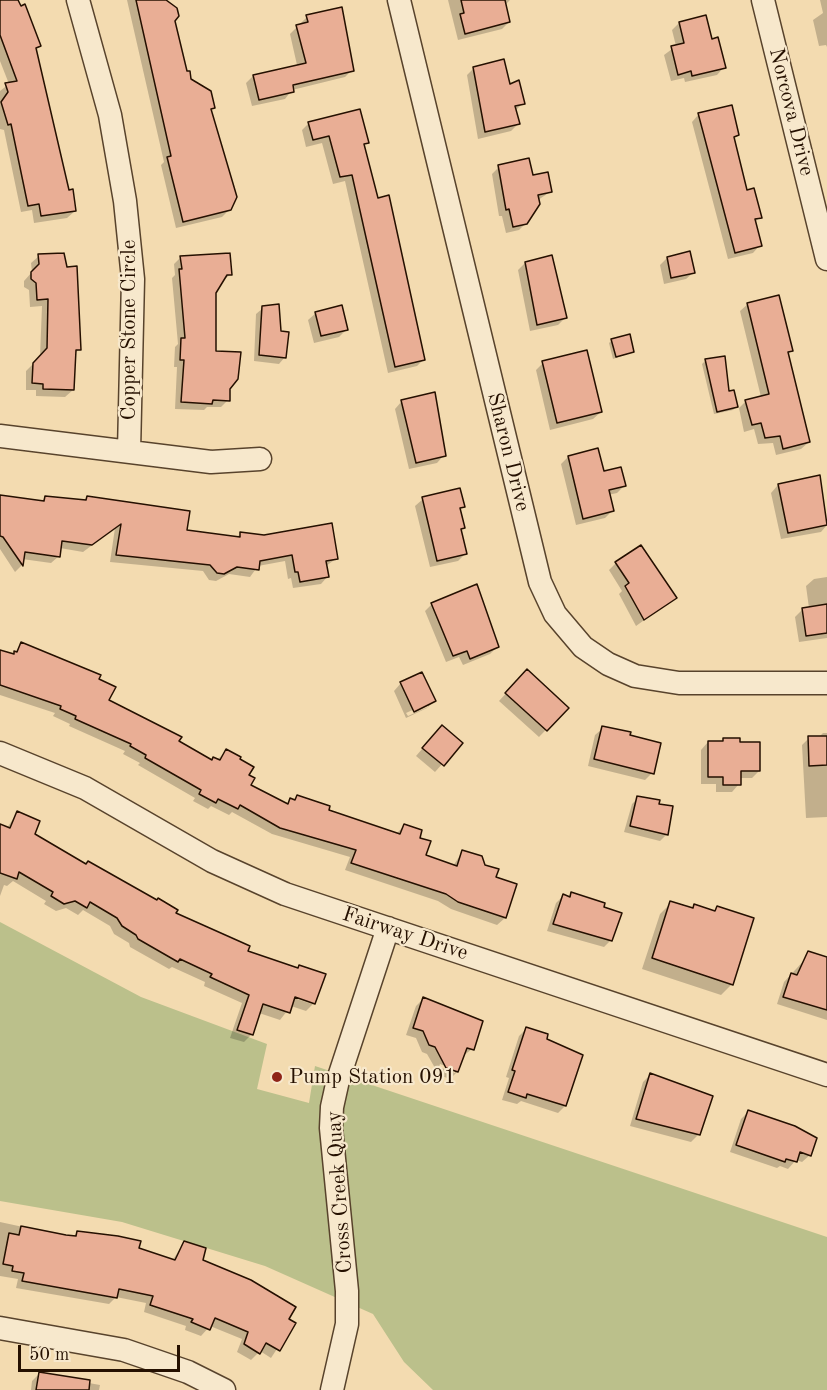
<!DOCTYPE html>
<html>
<head>
<meta charset="utf-8">
<style>
  body { margin:0 }
  #map { position:relative; width:827px; height:1390px; overflow:hidden; background:#f3dbb0; font-family:"Old Standard TT",serif }
  canvas { display:block }
  .scale { position:absolute; left:18px; top:1345px; width:162px; height:27px; box-sizing:border-box; border:3px solid #251000; border-top:0; padding-left:8px; font-size:18px; line-height:21px; white-space:nowrap; color:#251000; -webkit-text-stroke:4px #f7e8cc; paint-order:stroke }
</style>
</head>
<body>
<div id="map">
<canvas width="827" height="1390"></canvas>
<div class="scale">50 m</div>
</div>
<script>
const g = document.querySelector('canvas').getContext('2d');
g.lineJoin = 'round';
function paint(path, color) { g.fillStyle = color; g.fill(path, 'evenodd'); }
const poly = rows => new Path2D(rows.map(r => 'M' + r).join(''));
function trace(path, color, width, dash) { g.strokeStyle = color; g.lineWidth = width; g.lineCap = dash ? 'butt' : 'round'; g.setLineDash(dash || []); g.stroke(path); }
function drawText(font, color, halo, rows, align = 'center') {
  g.font = font + ' "Old Standard TT",serif'; g.lineWidth = 4.5; g.setLineDash([]); g.textBaseline = 'middle'; g.strokeStyle = halo; g.fillStyle = color; for (const [text, x, y, turn = 0] of rows) {
    g.save(); g.translate(x, y); g.rotate((+turn || 0) * Math.PI / 180); g.textAlign = isNaN(turn) ? turn : align; if (halo) g.strokeText(text, 0, 0); g.fillText(text, 0, 0); g.restore();
  }
}
paint(poly([
  [0,922,141,997,267,1044,257,1089,309,1103,315,1066,827,1237,827,1390,433,1390,404,1362,373,1314,265,1266,122,1222,0,1201]
]), '#bbc08b');
paint(poly([
  [0,0,16,0,40,46,35,50,68,191,75,211,67,218,34,223,32,210,21,212,4,130,0,129,0,91,9,84,0,61],
  [127,0,167,0,186,73,213,107,210,110,230,209,222,217,176,228,161,165,164,162],
  [448,0,510,0,504,6,509,22,502,29,458,40],
  [820,0,827,0,827,47,826,45,819,46,813,20,823,13],
  [307,17,352,70,345,77,292,90,285,99,252,106,246,83,253,76,297,65,290,34],
  [679,23,710,41,724,67,717,75,685,82,684,78,671,81,664,55,676,46,672,30],
  [474,68,509,86,523,103,515,111,518,124,511,131,478,139,467,75],
  [699,114,737,135,733,139,745,192,760,217,754,223,760,245,753,253,728,259,692,122],
  [309,123,367,142,363,146,424,359,417,366,388,373,345,181,333,184,322,143,306,147,302,130],
  [499,167,532,177,550,192,538,200,526,223,519,230,506,233,502,216,499,216,492,174],
  [39,256,79,349,74,355,73,390,65,397,36,396,36,390,26,390,26,371,40,357,42,306,30,307,29,290,24,287,24,281,32,272,31,263],
  [181,257,231,274,221,282,215,292,214,353,229,388,228,400,221,407,207,407,204,410,175,409,177,367,174,367,175,347,178,344,172,278,175,275,174,264],
  [667,258,694,272,686,279,664,284,660,265],
  [525,263,565,318,558,325,530,331,518,270],
  [748,304,792,350,787,355,809,442,801,449,776,455,773,443,758,444,754,429,744,432,739,408,746,401,761,397,740,311],
  [263,308,285,357,279,364,254,361,256,314],
  [316,313,347,329,339,337,314,343,308,320],
  [612,340,633,352,613,359,609,343],
  [705,361,728,392,736,407,733,410,714,414,702,364],
  [543,363,601,412,593,419,550,430,536,370],
  [402,401,444,455,437,463,409,469,395,409],
  [568,457,624,486,617,493,608,495,612,511,605,518,576,525,561,464],
  [819,477,827,525,821,532,781,539,771,493,778,485],
  [0,497,41,502,46,497,84,501,87,498,186,531,236,538,241,533,337,558,326,566,328,576,321,584,293,588,291,578,288,579,285,561,258,566,250,577,229,574,216,581,209,580,203,571,110,562,115,528,83,552,60,548,59,556,51,563,22,559,21,566,15,572,0,549],
  [423,499,463,506,459,510,463,527,460,531,465,554,458,561,430,567,415,506],
  [616,563,675,598,636,626,619,594,622,591,609,570],
  [827,577,827,638,799,642,795,617,803,609,809,608,806,586,814,579],
  [432,604,497,647,490,654,463,665,459,657,446,662,425,611],
  [21,644,99,676,97,680,108,701,211,761,217,760,226,751,247,776,249,786,285,805,297,797,327,811,396,834,404,826,418,839,424,856,453,866,463,851,484,866,494,878,515,885,505,918,497,925,451,909,438,901,345,870,350,857,272,834,232,812,229,815,211,806,208,809,193,801,195,798,138,765,140,763,123,754,125,751,69,726,70,724,53,716,55,713,0,695,0,651,13,655],
  [520,678,567,708,539,737,499,701],
  [401,683,434,701,427,708,406,718,394,691],
  [428,703,428,707,408,716,406,713],
  [603,728,628,737,652,773,645,780,588,766,595,735],
  [823,733,827,733,827,817,806,818,802,745,809,738,819,737],
  [435,734,461,743,435,772,416,756],
  [738,740,759,771,752,778,739,778,739,784,732,792,716,792,716,784,701,784,701,750,708,742],
  [638,798,671,808,666,835,660,841,624,832,632,804],
  [17,813,38,821,33,835,85,865,88,863,157,902,158,900,176,910,174,913,248,946,246,952,297,969,300,967,324,975,314,1003,306,1011,291,1006,280,1020,259,1013,252,1034,244,1042,230,1038,242,1003,204,986,205,982,172,967,169,969,130,947,129,943,114,934,110,926,83,910,78,915,66,908,56,911,44,904,46,901,13,881,7,886,4,885,0,896,0,826,7,828],
  [289,993,312,1001,312,1004,288,996],
  [572,893,611,940,604,947,547,931,556,903,563,896,568,897],
  [671,903,691,909,695,906,713,912,717,908,732,984,721,995,642,969,660,914],
  [808,956,827,962,827,1020,777,1004,784,982],
  [423,999,472,1049,463,1056,457,1072,450,1079,439,1075,427,1054,422,1052,416,1038,406,1035,416,1006],
  [440,1064,455,1070,455,1073,439,1067],
  [526,1029,565,1106,558,1113,521,1101,517,1104,502,1100,509,1078,506,1077,519,1036],
  [650,1075,699,1134,691,1142,630,1126,643,1082],
  [748,1112,810,1155,802,1162,796,1160,788,1169,780,1166,777,1168,730,1152,741,1119],
  [0,1222,65,1236,73,1237,77,1233,172,1261,184,1243,201,1261,294,1323,271,1358,260,1351,251,1360,237,1352,242,1339,210,1326,201,1336,185,1330,186,1326,144,1312,146,1303,116,1297,109,1304,16,1288,18,1279,0,1276],
  [39,1374,100,1385,99,1390,31,1390,32,1381]
]), '#0003');
const building = poly([
  [0,0,18,0,21,6,25,4,41,46,36,48,69,190,73,189,76,211,41,216,39,204,28,206,11,124,8,125,1,102,8,92,5,83,17,81,0,35,0,0],
  [136,0,166,0,177,8,179,16,175,21,187,71,190,71,191,79,211,91,215,108,211,109,237,197,231,210,183,222,167,157,171,156,136,0],
  [461,0,505,0,510,22,465,34,460,14,464,13,461,0],
  [342,7,354,71,293,85,294,92,259,100,253,75,306,63,296,25,308,22,306,15,342,7],
  [706,15,712,39,718,37,726,68,692,76,691,71,678,75,671,46,684,43,679,22,706,15],
  [504,59,510,84,519,80,525,104,515,106,520,124,485,132,473,67,504,59],
  [732,105,739,135,734,137,747,190,754,188,762,218,755,219,762,246,735,253,698,113,732,105],
  [360,109,369,143,364,144,378,198,389,195,425,360,395,367,352,175,340,177,329,136,313,140,308,122,360,109],
  [529,158,533,175,548,172,552,192,538,195,540,204,527,224,513,227,509,209,506,210,498,165,529,158],
  [690,251,695,273,671,278,667,257,690,251],
  [64,253,67,267,77,266,81,350,76,350,74,390,43,389,43,384,32,383,33,363,47,348,48,299,37,300,36,283,31,279,31,272,39,264,38,254,64,253],
  [230,253,232,275,227,275,216,293,216,351,241,352,238,379,230,389,230,401,213,400,212,404,181,402,184,360,180,360,181,338,185,338,179,269,182,269,180,256,230,253],
  [552,255,567,318,537,325,525,262,552,255],
  [779,295,793,351,788,352,810,442,783,449,780,436,765,438,761,423,752,425,745,400,769,394,747,303,779,295],
  [279,304,281,331,289,332,286,358,259,355,262,306,279,304],
  [342,305,348,330,321,336,315,312,342,305],
  [630,334,634,352,616,357,611,339,630,334],
  [587,350,602,412,557,423,542,361,587,350],
  [725,356,729,391,734,390,738,407,717,412,705,359,725,356],
  [435,392,446,456,416,463,401,400,435,392],
  [598,448,604,471,621,467,626,486,609,490,614,511,583,519,568,456,598,448],
  [820,475,827,525,788,533,778,484,820,475],
  [460,488,465,507,460,508,465,528,461,529,467,554,437,561,422,497,460,488],
  [0,495,44,501,45,496,86,500,87,496,190,511,187,530,240,537,240,532,264,535,332,523,338,559,326,561,329,577,300,582,298,572,295,572,292,555,260,561,259,570,237,567,224,574,217,573,210,565,116,555,121,524,92,545,62,541,60,557,25,552,23,566,3,537,0,536,0,495],
  [641,545,677,598,644,620,625,586,629,583,615,562,641,545],
  [477,584,499,647,470,659,467,651,453,656,431,603,477,584],
  [827,604,827,633,806,636,802,608,827,604],
  [21,642,101,675,99,679,116,687,109,700,182,737,179,741,212,760,213,757,220,760,226,749,241,757,240,759,254,767,249,775,255,778,251,785,288,804,290,798,295,800,297,795,330,806,329,810,400,834,404,824,422,830,420,838,431,841,426,855,457,866,462,850,482,856,485,865,499,869,496,877,517,884,506,918,458,902,446,894,351,863,356,850,280,828,240,805,238,809,218,799,216,803,199,794,201,790,145,758,146,755,130,746,131,744,75,719,76,716,60,709,61,706,0,685,0,650,14,654,14,651,17,652,21,642],
  [527,669,569,708,547,731,505,693,527,669],
  [422,672,436,701,414,712,400,682,422,672],
  [442,725,463,743,444,766,422,748,442,725],
  [602,726,631,732,630,735,661,743,654,774,594,759,602,726],
  [808,736,827,736,827,765,809,766,808,736],
  [723,738,740,738,740,742,760,742,760,771,741,771,741,785,723,785,723,777,708,777,708,741,723,741,723,738],
  [637,796,660,800,659,804,673,806,668,835,630,826,637,796],
  [17,811,40,821,35,834,86,864,88,861,157,900,158,898,178,910,176,913,250,946,248,951,298,968,299,965,326,974,315,1004,295,997,290,1013,263,1004,253,1035,237,1030,249,995,210,977,212,974,180,959,178,962,138,939,136,935,122,926,117,918,90,902,87,908,75,901,64,904,51,896,53,892,19,872,17,879,0,873,0,824,10,828,17,811],
  [571,892,605,903,604,907,622,913,612,941,553,924,563,894,570,897,571,892],
  [670,901,693,908,694,904,715,911,717,906,754,918,733,985,652,958,670,901],
  [808,951,827,957,827,1010,783,997,791,973,797,975,808,951],
  [423,997,483,1021,474,1050,467,1048,458,1072,446,1068,435,1047,429,1045,423,1031,413,1028,423,997],
  [526,1027,548,1034,547,1039,583,1055,566,1106,527,1094,526,1098,508,1092,515,1071,512,1070,526,1027],
  [650,1073,713,1096,700,1135,636,1119,650,1073],
  [748,1110,795,1126,817,1138,811,1156,800,1152,797,1162,786,1159,785,1162,736,1145,748,1110],
  [21,1226,66,1235,76,1236,77,1231,118,1236,141,1241,139,1248,175,1260,184,1241,206,1248,203,1260,251,1280,296,1307,289,1319,296,1323,280,1351,266,1343,260,1354,244,1344,248,1332,215,1318,210,1330,191,1322,193,1319,150,1305,153,1296,119,1289,117,1298,22,1281,24,1273,12,1271,13,1266,3,1264,9,1233,19,1235,21,1226],
  [39,1372,90,1380,89,1390,36,1390,39,1372]
]);
paint(building, '#e9ae95');
trace(building, '#251000', 1.5);
const minor = poly([
  [78,0,110,115,125,201,133,279,129,451],
  [399,0,540,582,555,614,583,647,608,664,635,676,679,683,827,683],
  [763,0,827,259],
  [0,436,211,462,260,459],
  [0,753,85,788,212,861,285,894,827,1075],
  [0,1328,124,1350,188,1372,224,1390],
  [332,1390,347,1324,347,1291,331,1128,332,1107,338,1080,388,928]
]);
trace(minor, '#58432c', 25);
trace(minor, '#f7e8cc', 22);
for (const [x, y, r, color] of [
  [277,1077,6,"#8f2418"]
]) { const dot = new Path2D(); dot.arc(x, y, r, 0, 2 * Math.PI); g.fillStyle = color; g.fill(dot); trace(dot, '#f7e8cc', 2); }
drawText('21px', '#251000', '#f7e8cc', [
  ["Norcova Drive",791,112,76],
  ["Copper Stone Circle",129,330,-90],
  ["Sharon Drive",508,452,76],
  ["Fairway Drive",405,934,18],
  ["Cross Creek Quay",340,1192,-94]
]);
drawText('21px', '#251000', '#f7e8cc', [
  ["Pump Station 091",289,1077]
], 'left');
</script>
</body>
</html>
